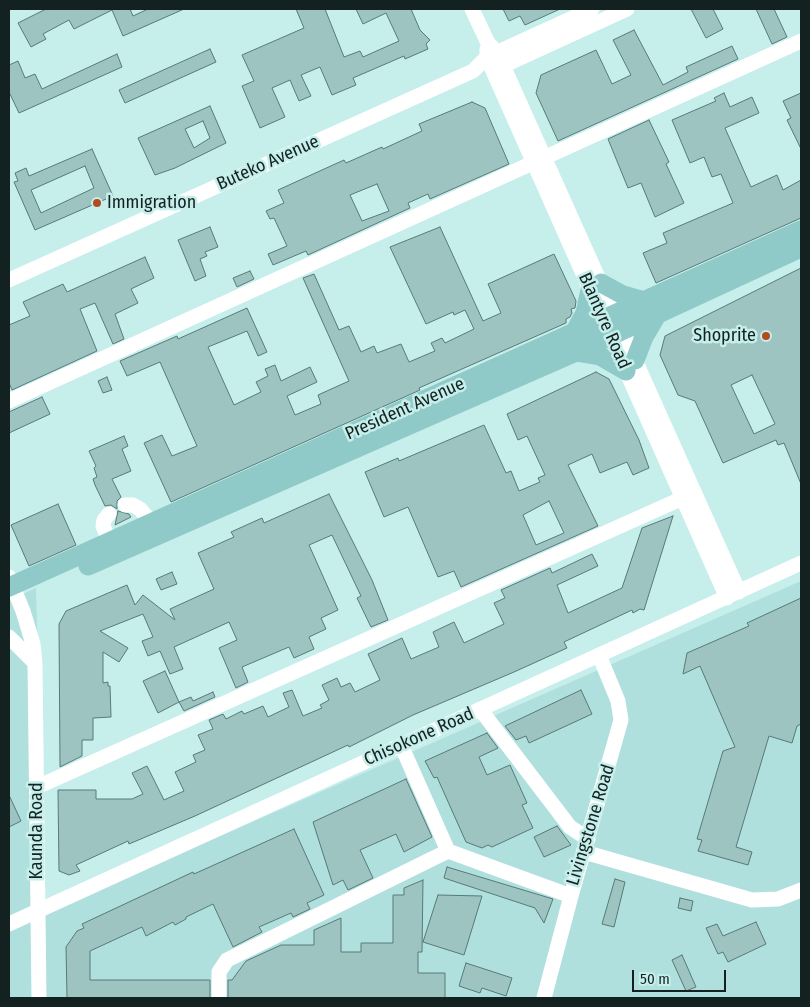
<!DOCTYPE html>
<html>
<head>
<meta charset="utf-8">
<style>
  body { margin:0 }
  #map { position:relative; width:810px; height:1007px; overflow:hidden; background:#c6eeeb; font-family:"Fira Sans Condensed",sans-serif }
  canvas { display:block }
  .frame { position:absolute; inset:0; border:10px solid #132221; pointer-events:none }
  .scale { position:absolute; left:632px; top:970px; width:94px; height:22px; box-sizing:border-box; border:2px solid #132221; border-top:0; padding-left:6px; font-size:15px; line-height:18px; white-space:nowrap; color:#132221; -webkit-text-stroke:4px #c6eeeb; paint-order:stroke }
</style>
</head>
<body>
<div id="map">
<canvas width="810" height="1007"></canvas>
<div class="frame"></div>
<div class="scale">50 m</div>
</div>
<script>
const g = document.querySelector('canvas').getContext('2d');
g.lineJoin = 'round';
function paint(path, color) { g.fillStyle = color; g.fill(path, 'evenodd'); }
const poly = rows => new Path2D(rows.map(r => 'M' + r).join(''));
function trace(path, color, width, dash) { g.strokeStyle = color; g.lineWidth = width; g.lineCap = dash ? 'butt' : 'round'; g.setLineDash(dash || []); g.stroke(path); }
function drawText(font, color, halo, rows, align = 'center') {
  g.font = font + ' "Fira Sans Condensed",sans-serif'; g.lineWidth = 5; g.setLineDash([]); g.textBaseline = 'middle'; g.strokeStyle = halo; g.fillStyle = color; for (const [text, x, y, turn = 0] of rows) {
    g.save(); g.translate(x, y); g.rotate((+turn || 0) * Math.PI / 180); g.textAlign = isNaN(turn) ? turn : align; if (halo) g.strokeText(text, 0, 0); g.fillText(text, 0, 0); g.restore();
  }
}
paint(poly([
  [801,581,801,998,9,998,9,600,36,588,45,913]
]), '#b0e0dd');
const building = poly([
  [46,9,130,9,133,16,148,9,184,9,123,36,112,10,74,29,69,20,43,34,46,39,31,47,18,23,46,9],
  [296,9,325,9,344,57,360,51,363,57,399,41,386,13,363,24,356,9,411,9,420,30,430,40,426,44,428,49,405,59,404,56,353,78,356,85,332,95,320,67,301,75,311,96,299,101,290,80,272,88,285,117,260,128,242,86,254,81,242,55,304,28,296,9],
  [503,9,560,9,525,25,520,16,509,21,503,9],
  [691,9,713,9,723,29,706,38,691,9],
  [756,9,774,9,787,37,772,44,756,9],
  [634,30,663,85,688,72,686,67,732,46,738,59,558,141,536,93,541,75,596,50,612,84,631,75,613,40,634,30],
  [210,49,216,62,125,103,119,90,210,49],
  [117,54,122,67,19,113,9,92,9,65,18,61,25,78,35,74,42,89,117,54],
  [724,93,730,107,752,97,759,113,725,128,751,187,777,175,783,190,801,180,801,218,656,283,643,253,667,243,663,233,733,203,721,174,712,177,704,157,690,163,672,120,716,101,714,98,724,93],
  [801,93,801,149,787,120,791,118,783,101,801,93],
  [472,102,485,108,509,164,430,199,428,194,408,203,410,208,308,255,306,251,273,265,268,254,287,246,274,218,270,219,266,211,284,203,278,190,344,160,346,163,382,147,383,149,422,131,419,124,472,102],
  [377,184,389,211,362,221,350,195,377,184],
  [210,106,226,143,175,168,155,175,138,138,210,106],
  [203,121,210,138,194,148,185,129,203,121],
  [649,120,669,162,666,164,684,203,655,217,641,183,628,188,608,139,649,120],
  [92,149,113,196,35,230,14,182,18,181,15,173,26,168,29,176,92,149],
  [85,166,94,188,41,213,31,190,85,166],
  [210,227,218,247,205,252,207,256,200,259,206,276,195,281,178,240,210,227],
  [440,227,483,321,501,313,488,284,554,254,576,301,575,308,571,309,572,313,570,317,566,319,566,323,419,388,420,390,171,502,144,443,162,435,172,456,197,446,160,362,127,376,120,361,177,336,178,339,247,308,267,352,258,356,247,331,208,347,234,405,261,392,256,382,268,376,265,369,275,365,281,381,310,367,317,382,287,396,295,415,321,404,318,395,349,381,303,278,314,274,339,330,349,326,361,352,374,346,377,353,401,344,409,362,435,351,431,343,442,338,445,343,474,329,465,310,454,315,453,312,426,324,390,247,440,227],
  [145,257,154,278,131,289,138,303,115,314,124,339,113,344,95,303,80,309,97,351,12,390,9,383,9,325,30,316,23,302,63,284,67,292,145,257],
  [801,268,801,484,784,443,778,445,776,440,723,463,695,401,678,395,660,355,665,336,801,268],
  [752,375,775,424,754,434,731,385,752,375],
  [250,271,254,279,237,287,233,278,250,271],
  [596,372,609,379,639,440,649,468,633,475,627,462,600,473,592,454,568,465,598,526,461,587,454,571,438,577,408,507,384,517,365,472,398,458,399,461,484,425,506,473,511,471,519,491,540,482,538,478,545,475,527,436,518,440,507,414,596,372],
  [549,501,564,533,536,545,523,515,549,501],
  [107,377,112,390,103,393,98,381,107,377],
  [42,397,50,414,9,433,9,412,42,397],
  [124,436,128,446,122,449,131,471,112,479,121,497,117,501,117,509,111,505,105,506,95,485,93,479,97,477,94,468,96,466,89,451,124,436],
  [329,494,372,580,388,620,371,627,357,598,361,596,332,535,309,545,338,610,321,618,326,629,309,637,314,649,294,658,289,647,242,667,248,682,236,688,219,648,237,640,229,622,174,647,183,669,170,674,160,651,148,656,142,641,153,637,143,614,100,631,128,648,119,662,103,652,103,683,108,682,108,686,110,686,111,717,93,718,93,740,82,740,82,756,60,767,59,624,66,611,127,585,135,605,143,595,175,620,170,609,214,589,198,553,234,537,231,532,262,518,264,523,329,494],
  [58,504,76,545,29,566,11,525,58,504],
  [118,511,129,514,131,517,115,525,118,511],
  [673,516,644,610,640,609,633,613,632,610,564,642,567,648,514,672,413,715,349,747,348,745,195,816,129,844,128,841,76,865,80,871,69,875,59,871,58,790,96,790,96,799,132,799,143,794,132,773,147,766,164,800,184,791,175,772,196,762,193,755,205,750,198,735,213,729,209,720,223,714,226,719,242,711,244,714,263,706,268,717,289,707,283,693,292,690,303,716,322,708,320,705,329,700,322,685,337,678,341,687,350,683,355,692,380,680,368,654,402,638,411,659,439,647,433,632,454,622,464,643,504,624,494,603,505,598,501,590,550,568,552,573,592,554,598,566,557,585,568,613,622,588,642,528,673,516],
  [172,572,177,584,161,590,156,579,172,572],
  [801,598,801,724,797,726,792,743,769,736,736,847,752,852,748,865,698,851,702,840,697,839,723,751,735,747,700,666,683,674,687,653,749,626,747,623,801,598],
  [165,671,179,702,158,713,143,681,165,671],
  [581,690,592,714,529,743,526,736,516,740,505,726,581,690],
  [213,692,215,697,184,711,179,702,191,697,193,701,213,692],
  [487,733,498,748,479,757,487,775,510,765,527,803,522,805,533,828,492,847,488,845,482,848,466,842,437,777,434,778,425,761,487,733],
  [406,779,432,837,404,852,396,834,360,850,373,878,348,890,343,880,333,885,313,822,406,779],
  [9,795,21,821,9,827,9,795],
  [557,826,571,845,544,857,534,837,557,826],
  [294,829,324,895,307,903,310,909,293,917,291,913,259,927,262,932,233,947,213,904,186,917,186,919,175,925,173,922,146,936,142,927,90,951,90,980,210,980,210,998,67,998,66,947,77,931,84,928,82,924,193,872,194,874,294,829],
  [447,867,553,899,544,923,535,908,444,878,447,867],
  [615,879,625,882,614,927,602,924,615,879],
  [423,880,422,952,418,952,418,973,445,973,445,998,228,998,228,980,232,980,246,961,281,945,314,945,314,930,341,918,341,952,361,952,361,943,393,943,393,895,404,895,404,888,423,880],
  [438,895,482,896,464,955,423,942,438,895],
  [680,898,693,901,691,911,678,908,680,898],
  [756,922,766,944,728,962,723,952,718,954,706,928,717,924,723,936,756,922],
  [682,955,696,987,686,991,672,960,682,955],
  [466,963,512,978,506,996,482,988,480,993,459,986,466,963]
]);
paint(building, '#9ec4c1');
trace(building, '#567a78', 1);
trace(poly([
  [472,9,488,43,497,52,739,592],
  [487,49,487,57,493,71,727,598],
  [494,70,627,9],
  [9,280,473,71,487,57,592,9],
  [9,401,801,41],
  [125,505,133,505,140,509,152,523],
  [109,514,104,520,103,526,113,550],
  [9,577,23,611,33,644,35,663,39,998],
  [9,637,35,663],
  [480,709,570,827,588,839],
  [401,745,448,851,571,896],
  [37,787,683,498],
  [584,852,752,900,778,899,801,890],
  [9,924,801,563],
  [219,998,219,972,227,960,448,851],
  [544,998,571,896,621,720,618,701,599,655]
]), '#fff', 15);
trace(poly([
  [601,283,623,295,644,301],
  [574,333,585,313,590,290],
  [576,352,600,356,626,371],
  [635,360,644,337,657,315],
  [88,566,576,352,801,248],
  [9,587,801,230]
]), '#8fcac8', 19);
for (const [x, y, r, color] of [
  [97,203,5,"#b14b20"],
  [766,336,5,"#b14b20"]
]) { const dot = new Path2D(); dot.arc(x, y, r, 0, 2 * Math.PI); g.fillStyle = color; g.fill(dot); trace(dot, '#c6eeeb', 2); }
drawText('18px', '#132221', '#c6eeeb', [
  ["Buteko Avenue",268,163,-24],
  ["Blantyre Road",604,321,66],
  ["President Avenue",405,409,-24],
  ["Chisokone Road",419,737,-24],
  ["Livingstone Road",591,825,-73],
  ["Kaunda Road",37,831,-90]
]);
drawText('18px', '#132221', '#c6eeeb', [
  ["Immigration",107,203],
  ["Shoprite",756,336,"right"]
], 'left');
</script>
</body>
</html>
